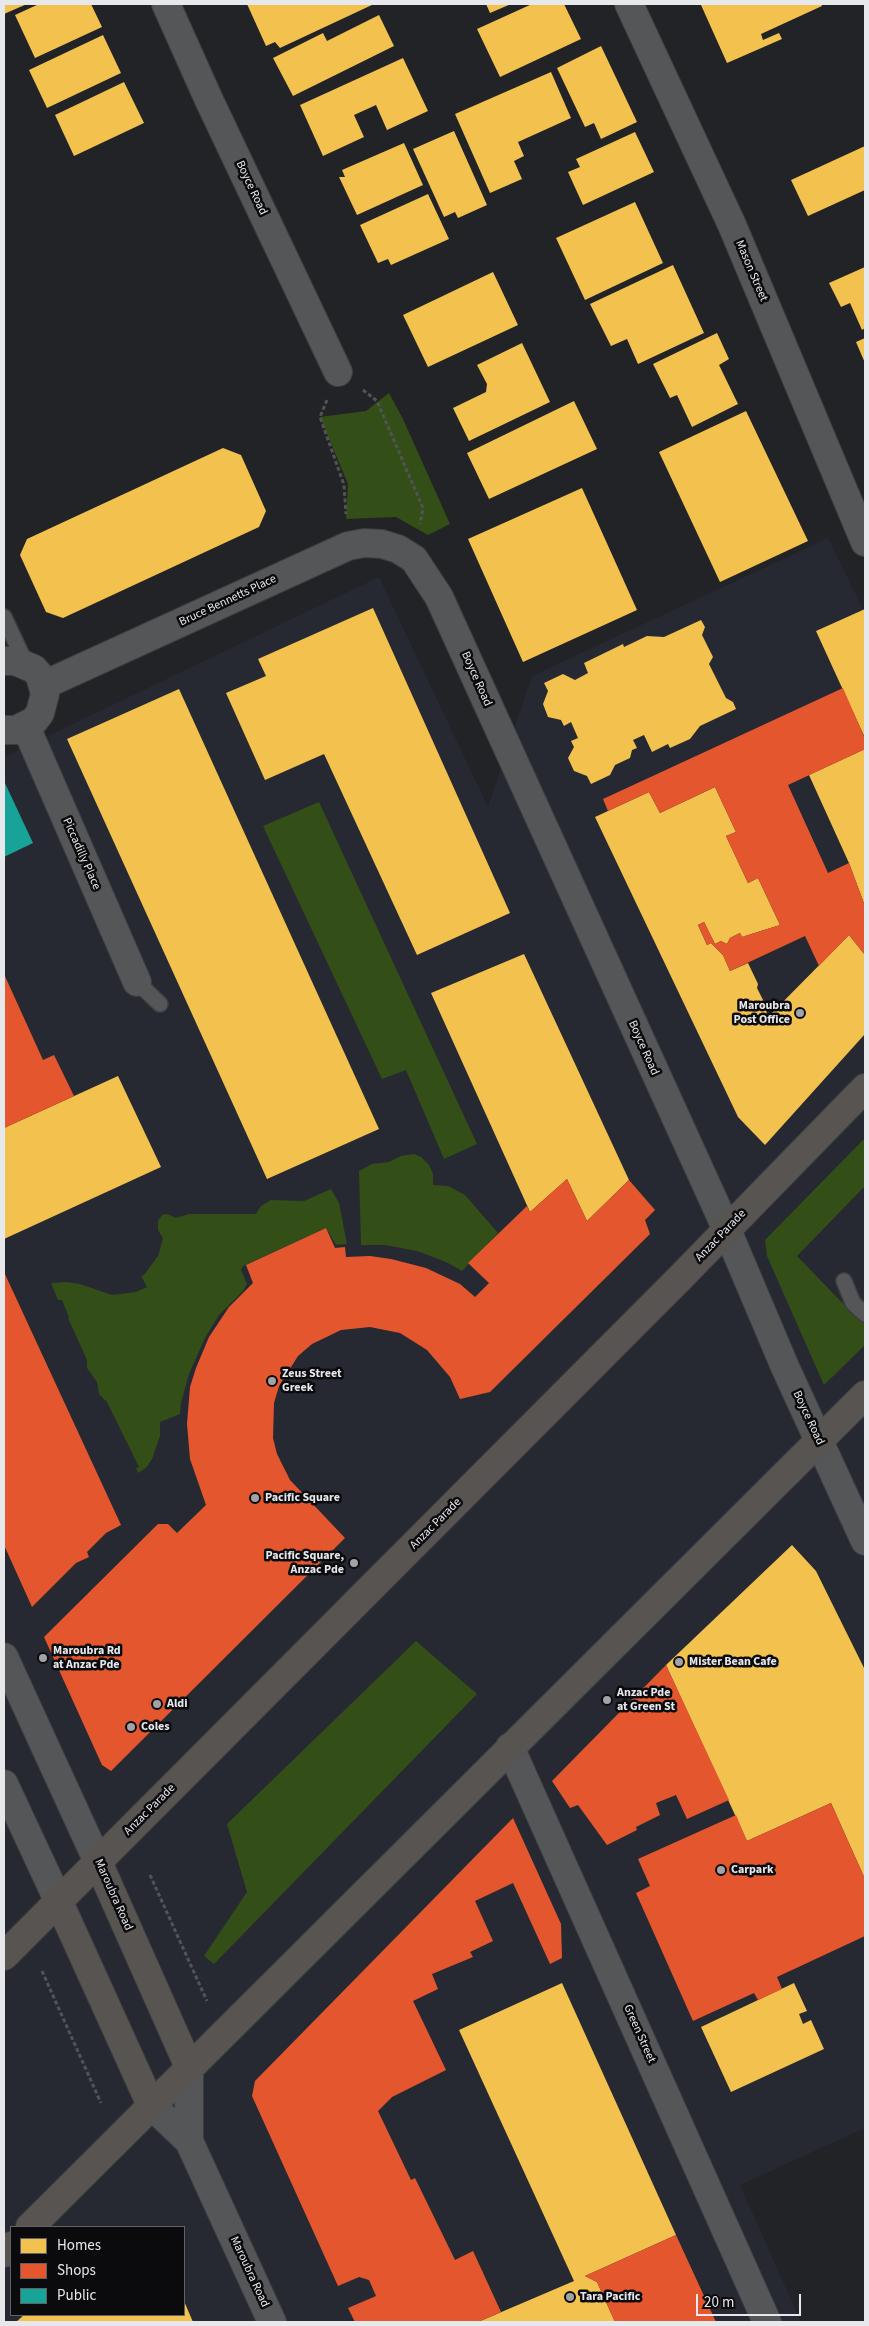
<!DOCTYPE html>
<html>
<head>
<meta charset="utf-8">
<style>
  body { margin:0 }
  #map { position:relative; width:869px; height:2326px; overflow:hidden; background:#222326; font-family:"Source Sans 3",sans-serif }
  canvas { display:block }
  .frame { position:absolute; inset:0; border:5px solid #e7e8eb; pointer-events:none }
  .legend { position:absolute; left:10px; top:2226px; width:175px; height:90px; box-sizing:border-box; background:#0b0b0e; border:1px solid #636366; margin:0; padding:6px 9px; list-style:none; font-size:15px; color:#e7e8eb }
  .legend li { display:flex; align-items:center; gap:10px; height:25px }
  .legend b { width:25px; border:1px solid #636366 }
  .scale { position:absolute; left:696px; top:2294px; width:105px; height:22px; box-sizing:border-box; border:2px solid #e7e8eb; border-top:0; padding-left:6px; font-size:15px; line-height:18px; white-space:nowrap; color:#e7e8eb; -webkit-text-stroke:4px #0b0b0e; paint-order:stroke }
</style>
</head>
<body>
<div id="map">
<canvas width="869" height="2326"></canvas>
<div class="frame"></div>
<ul class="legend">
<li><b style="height:14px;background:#f2c14e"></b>Homes</li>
<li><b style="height:14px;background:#e4572e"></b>Shops</li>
<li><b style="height:14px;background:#17a398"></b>Public</li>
</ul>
<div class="scale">20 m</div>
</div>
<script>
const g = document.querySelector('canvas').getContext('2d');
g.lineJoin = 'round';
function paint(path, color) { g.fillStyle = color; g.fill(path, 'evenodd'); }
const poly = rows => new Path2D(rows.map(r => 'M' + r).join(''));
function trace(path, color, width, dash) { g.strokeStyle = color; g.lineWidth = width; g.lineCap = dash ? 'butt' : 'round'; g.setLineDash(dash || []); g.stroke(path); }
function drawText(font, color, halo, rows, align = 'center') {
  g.font = font + ' "Source Sans 3",sans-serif'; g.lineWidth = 5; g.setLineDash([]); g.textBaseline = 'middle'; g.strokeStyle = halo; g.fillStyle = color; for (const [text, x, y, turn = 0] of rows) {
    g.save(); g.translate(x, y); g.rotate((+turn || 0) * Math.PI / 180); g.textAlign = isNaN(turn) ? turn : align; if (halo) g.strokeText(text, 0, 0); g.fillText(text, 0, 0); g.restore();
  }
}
paint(poly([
  [828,538,865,613,865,2128,740,2185,801,2322,4,2322,4,757,379,577,488,807,532,676],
  [11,2227,184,2227,184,2315,11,2315]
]), '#272932');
paint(poly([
  [389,393,403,419,450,524,428,535,396,517,346,519,348,484,320,417,366,411],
  [319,802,477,1144,444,1159,406,1070,382,1079,263,826],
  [865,1138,865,1186,797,1256,853,1314,865,1302,865,1345,824,1385,767,1256,765,1240],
  [414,1154,421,1157,429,1165,433,1174,433,1185,448,1186,465,1195,498,1233,462,1271,446,1262,417,1251,385,1245,361,1245,359,1171,372,1164,389,1162,401,1156],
  [331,1189,339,1203,347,1244,336,1245,326,1228,243,1266,241,1270,247,1284,243,1291,219,1315,205,1338,189,1374,181,1403,180,1414,160,1422,160,1436,152,1459,146,1468,138,1473,136,1468,139,1467,107,1402,99,1394,97,1382,87,1368,87,1360,68,1318,69,1317,62,1300,58,1300,51,1283,67,1282,80,1284,112,1295,136,1292,147,1287,141,1276,144,1275,158,1256,163,1238,158,1230,158,1221,162,1215,167,1214,176,1218,189,1214,256,1214,261,1206,271,1200,304,1201],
  [416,1641,477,1694,214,1964,204,1956,247,1892,227,1824]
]), '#334e16');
paint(poly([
  [4,4,27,4,4,14],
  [39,4,91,4,102,27,35,58,15,15],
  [247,4,374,4,280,48,275,42,266,46],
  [486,4,511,4,490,13],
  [532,4,564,4,581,39,500,77,477,29],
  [704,4,821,4,822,6,761,34,763,40,779,33,782,39,727,63,701,5],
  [379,15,394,46,293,96,273,58,323,33,327,41],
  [103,35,121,73,47,108,29,70],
  [601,46,637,122,601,139,594,123,585,127,557,68],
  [403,58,428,111,387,130,376,105,354,115,364,137,323,156,300,105],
  [551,72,571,118,518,142,524,156,514,161,522,179,490,193,455,114],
  [124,82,144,123,74,156,55,115],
  [454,131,487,205,458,218,455,212,444,217,413,149],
  [635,132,654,172,583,205,568,172,580,167,576,159],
  [404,143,423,185,357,215,339,177,345,177,342,170],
  [865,146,865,190,808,216,791,180],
  [428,194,449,239,391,265,388,259,378,263,360,225],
  [635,202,663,263,585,300,556,238],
  [673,265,704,333,638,364,627,339,611,346,590,304],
  [865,267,865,328,862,330,850,303,841,307,829,283],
  [493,272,518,325,428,367,403,315],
  [717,333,729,359,719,365,738,404,692,427,677,395,670,398,653,364],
  [865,338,865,363,856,342],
  [522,343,550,402,469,441,453,408,486,392,487,384,477,365],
  [574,401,597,449,489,499,467,453],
  [746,411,808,541,720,582,659,452],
  [223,448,241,455,266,511,259,527,63,618,46,612,20,555,27,539],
  [582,488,637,610,523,662,468,539],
  [373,608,510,913,417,955,324,754,265,780,226,693,266,676,258,659],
  [865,609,865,738,816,631],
  [701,620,705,627,702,635,713,657,709,664,726,698,733,702,736,709,700,726,690,739,670,748,668,744,652,752,644,735,633,740,637,748,632,750,630,758,615,765,610,775,591,784,587,776,574,771,568,758,574,747,571,741,578,738,571,722,564,726,561,720,548,717,543,704,548,691,544,683,563,674,575,680,588,673,584,663,623,644,624,647,647,636,664,637],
  [179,689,379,1129,267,1179,67,739],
  [865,749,865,906,849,863,809,775],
  [715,787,736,832,726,836,748,883,758,878,780,925,742,937,740,933,730,938,727,944,721,941,715,944,704,922,698,925,707,945,711,943,723,955,730,971,748,963,758,984,757,988,766,1006,767,1018,849,935,865,955,865,1034,765,1145,738,1117,595,817,649,792,660,813],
  [524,954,629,1180,587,1221,567,1179,530,1212,431,993],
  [118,1076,161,1167,4,1239,4,1128],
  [792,1545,816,1571,865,1670,865,1879,831,1803,747,1841,666,1665],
  [562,1983,676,2235,585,2276,597,2282,615,2322,478,2322,574,2281,459,2030],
  [794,1983,807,2011,799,2014,803,2024,811,2020,824,2049,731,2092,701,2027],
  [184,2301,193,2322,16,2322,24,2315,184,2315]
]), '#f2c14e');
paint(poly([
  [843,688,865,739,865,749,788,785,828,873,849,863,865,906,865,955,849,935,819,966,805,936,730,971,723,955,711,943,707,945,698,925,704,922,715,944,721,941,727,944,730,938,740,933,742,937,780,925,758,878,748,883,726,836,736,832,715,787,660,813,649,792,608,811,603,799],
  [4,974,43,1060,54,1055,74,1096,4,1128],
  [567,1179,587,1221,629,1180,655,1210,645,1220,650,1234,490,1392,460,1399,450,1377,427,1350,400,1333,370,1327,341,1330,312,1344,298,1356,279,1386,274,1403,273,1438,277,1454,290,1480,345,1538,111,1771,102,1765,44,1637,158,1524,168,1524,177,1533,206,1505,190,1459,187,1424,190,1387,196,1368,209,1337,229,1307,253,1283,246,1265,326,1228,335,1248,345,1247,346,1257,370,1256,391,1259,426,1268,460,1284,475,1297,489,1283,468,1263,527,1206,530,1212],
  [4,1272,121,1525,106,1533,87,1552,89,1557,76,1563,32,1607,4,1545],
  [666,1665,729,1800,687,1819,676,1795,656,1803,660,1815,636,1827,637,1830,607,1845,578,1805,570,1808,552,1781],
  [831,1803,865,1879,865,1936,777,1977,782,1989,758,2000,754,1993,693,2021,636,1893,650,1886,638,1859,736,1815,747,1841],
  [513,1818,561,1924,562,1958,550,1964,513,1883,475,1901,493,1941,470,1952,473,1957,432,1974,438,1989,413,2001,446,2070,392,2097,378,2111,411,2180,415,2178,455,2260,473,2251,501,2312,478,2322,355,2322,348,2308,376,2296,369,2280,359,2277,338,2286,252,2096,255,2081],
  [676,2235,716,2322,615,2322,597,2282,585,2276]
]), '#e4572e');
paint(poly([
  [4,781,33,843,4,857]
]), '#17a398');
const lane = poly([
  [4,617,26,664],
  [137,982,160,1004],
  [844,1281,853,1303,865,1314]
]);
const street = poly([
  [166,4,209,100,338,372],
  [629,4,732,225,865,542],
  [4,661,15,661,34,669,40,676,45,694,40,713,34,721,16,730,4,730],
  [44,685,348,546,364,543,382,544,398,549,414,559,439,597,727,1230,785,1367,865,1541],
  [26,727,137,982],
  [510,1747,767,2322]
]);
const secondary = poly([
  [4,1657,98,1862],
  [4,1784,58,1900],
  [151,2105,189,2141,272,2322],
  [189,2141,189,2067]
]);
const primary = poly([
  [98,1862,189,2067],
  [58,1900,151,2105],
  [4,1956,680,1278,865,1088],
  [30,2227,865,1395],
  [4,2253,11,2246]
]);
trace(lane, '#3c3d3f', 18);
trace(street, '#3c3d3f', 30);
trace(secondary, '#3c3d3f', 30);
trace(primary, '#3c3d3f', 30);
trace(poly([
  [363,390,377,401,423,508,420,524],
  [327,400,320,417,344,485,346,514],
  [150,1875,207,2001],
  [42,1971,101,2103]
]), '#525355', 3, [4, 2.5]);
trace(lane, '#555658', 15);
trace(street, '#555658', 28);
trace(secondary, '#555658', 28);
trace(primary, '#585451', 28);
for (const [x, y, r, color] of [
  [800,1013,5,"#a2a3a6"],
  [272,1381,5,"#a2a3a6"],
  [255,1498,5,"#a2a3a6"],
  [354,1563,5,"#a2a3a6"],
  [43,1658,5,"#a2a3a6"],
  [679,1662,5,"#a2a3a6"],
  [607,1700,5,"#a2a3a6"],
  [157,1704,5,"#a2a3a6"],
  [131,1727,5,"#a2a3a6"],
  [721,1870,5,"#a2a3a6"],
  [570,2297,5,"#a2a3a6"]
]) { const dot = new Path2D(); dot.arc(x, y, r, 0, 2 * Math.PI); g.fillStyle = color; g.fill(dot); trace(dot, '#0b0b0e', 2); }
drawText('12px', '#e7e8eb', '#0b0b0e', [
  ["Boyce Road",251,188,65],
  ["Mason Street",751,271,67],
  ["Bruce Bennetts Place",228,601,-25],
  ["Boyce Road",476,679,66],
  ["Piccadilly Place",81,854,66],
  ["Boyce Road",643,1048,66],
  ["Anzac Parade",721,1236,-46],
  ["Boyce Road",808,1418,65],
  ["Anzac Parade",436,1524,-45],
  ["Anzac Parade",150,1810,-45],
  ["Maroubra Road",113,1895,66],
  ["Green Street",639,2034,66],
  ["Maroubra Road",249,2272,65]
]);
drawText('bold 12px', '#e7e8eb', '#0b0b0e', [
  ["Maroubra",790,1006,"right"],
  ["Post Office",790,1020,"right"],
  ["Zeus Street",282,1374],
  ["Greek",282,1388],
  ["Pacific Square",265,1498],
  ["Pacific Square,",344,1556,"right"],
  ["Anzac Pde",344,1570,"right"],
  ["Maroubra Rd",53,1651],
  ["at Anzac Pde",53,1665],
  ["Mister Bean Cafe",689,1662],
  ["Anzac Pde",617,1693],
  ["at Green St",617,1707],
  ["Aldi",167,1704],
  ["Coles",141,1727],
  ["Carpark",731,1870],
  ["Tara Pacific",580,2297]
], 'left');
</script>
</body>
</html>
